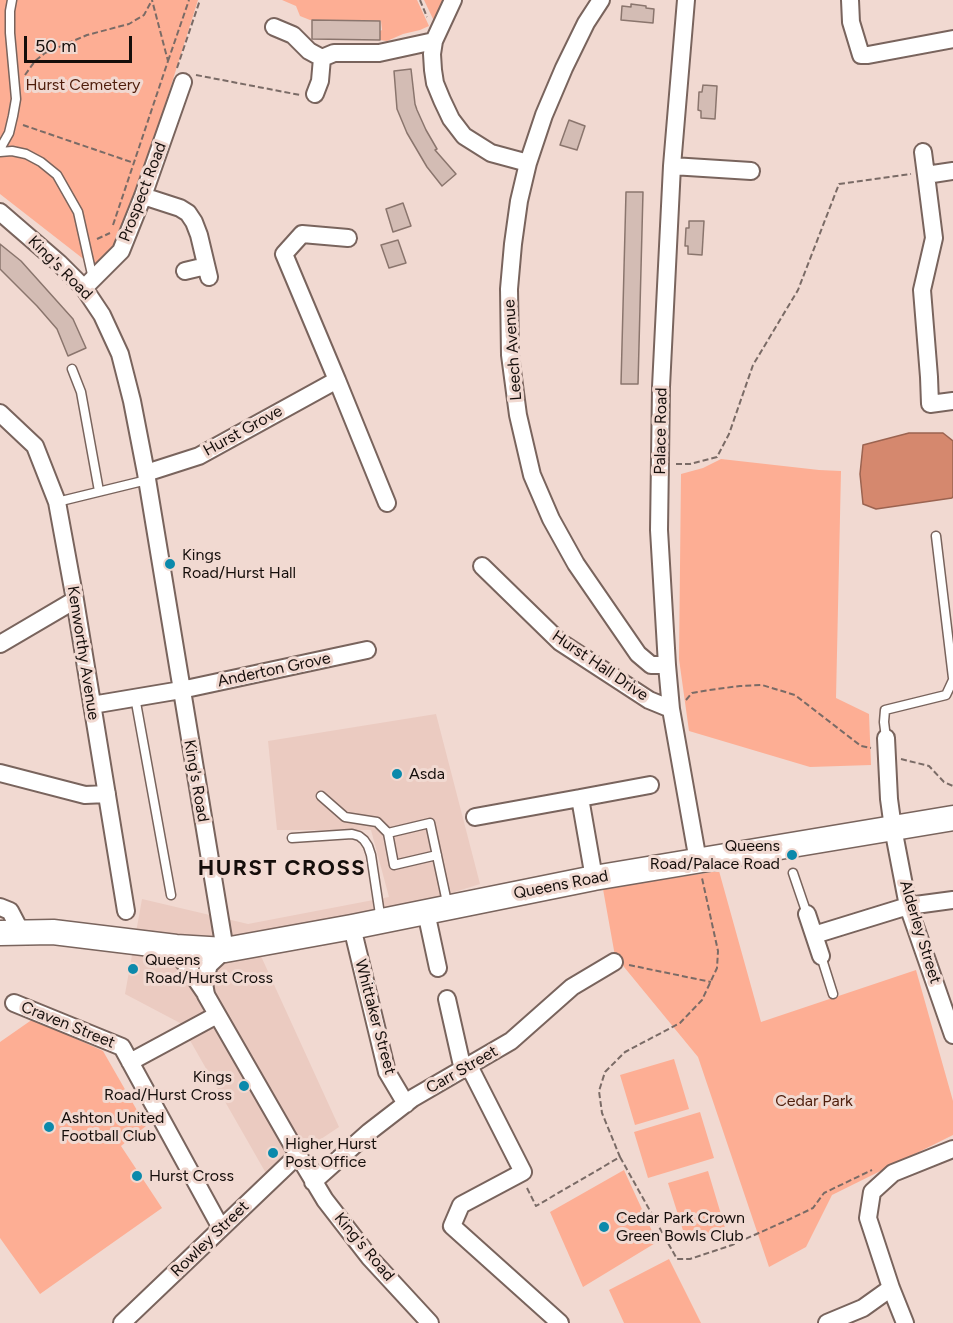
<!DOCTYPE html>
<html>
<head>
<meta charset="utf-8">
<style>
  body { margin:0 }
  #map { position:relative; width:953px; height:1323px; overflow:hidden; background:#f1d9d1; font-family:Figtree,sans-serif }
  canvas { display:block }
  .scale { position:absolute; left:24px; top:36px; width:108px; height:27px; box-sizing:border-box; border:3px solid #150e0b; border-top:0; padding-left:8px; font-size:18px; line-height:21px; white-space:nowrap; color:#150e0b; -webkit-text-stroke:4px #f1d9d1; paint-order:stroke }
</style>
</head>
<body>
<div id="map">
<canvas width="953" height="1323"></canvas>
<div class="scale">50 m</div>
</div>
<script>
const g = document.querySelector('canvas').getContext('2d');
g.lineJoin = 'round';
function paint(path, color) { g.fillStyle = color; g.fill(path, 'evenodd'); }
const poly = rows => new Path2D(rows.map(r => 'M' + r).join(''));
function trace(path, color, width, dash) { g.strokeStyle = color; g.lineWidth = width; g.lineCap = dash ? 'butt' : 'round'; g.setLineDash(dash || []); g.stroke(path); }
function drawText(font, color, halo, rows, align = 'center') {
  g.font = font + ' Figtree,sans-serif'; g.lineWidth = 6; g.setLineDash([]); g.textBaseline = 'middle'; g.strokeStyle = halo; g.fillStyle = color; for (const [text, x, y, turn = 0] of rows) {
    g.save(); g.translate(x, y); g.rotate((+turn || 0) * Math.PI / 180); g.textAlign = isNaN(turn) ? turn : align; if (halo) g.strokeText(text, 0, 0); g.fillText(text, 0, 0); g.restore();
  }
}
paint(poly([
  [436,714,480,884,260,954,339,1127,267,1175,180,1023,125,994,142,899,248,924,389,897,371,830,277,830,268,741]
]), '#ebcbc1');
paint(poly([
  [0,0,198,0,123,238,95,268,0,194],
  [282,0,417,0,429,26,420,30,403,34,387,41,380,40,380,31,382,30,381,21,310,20,300,16,296,6],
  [424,0,443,0,438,13,434,21],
  [721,459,819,470,841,471,836,698,869,714,871,765,810,767,689,731,679,659,681,474,703,468],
  [719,871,761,1022,916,970,953,1101,953,1135,832,1195,806,1247,769,1267,698,1057,615,956,603,889],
  [33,1019,103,1051,146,1126,121,1146,162,1208,40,1294,0,1238,0,1042],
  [674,1059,689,1109,635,1125,620,1075],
  [700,1112,714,1158,648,1178,634,1132],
  [624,1170,657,1242,583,1287,550,1212],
  [708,1171,726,1231,687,1243,668,1183],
  [669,1259,701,1323,624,1323,609,1290]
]), '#fdae94');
const water = poly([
  [909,433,943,433,953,441,953,496,952,498,876,509,863,504,860,474,863,445,909,433]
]);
paint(water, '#d5886e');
trace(water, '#9b6350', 1.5);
const building = poly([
  [631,4,646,6,646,8,654,9,653,23,621,20,622,6,631,7,631,4],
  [312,20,380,21,380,40,312,39,312,20],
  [411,69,415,104,417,110,426,130,437,149,435,150,456,174,442,186,427,167,407,133,397,109,394,71,411,69],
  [703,85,717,86,715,119,701,118,701,111,698,110,699,92,702,92,703,85],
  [569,120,585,126,577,150,560,145,569,120],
  [626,192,643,192,638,384,621,384,626,192],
  [403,203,411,226,393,232,386,209,403,203],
  [689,221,704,221,702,255,688,254,688,246,685,246,686,228,689,228,689,221],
  [398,240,406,263,389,268,381,245,398,240],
  [0,244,21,261,73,319,86,348,68,356,57,329,37,306,0,269,0,244]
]);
paint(building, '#d3bcb4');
trace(building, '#8a756d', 1.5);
const lane = poly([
  [0,149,9,133,13,116,16,99,10,33,10,11,12,0],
  [0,152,12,151,26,154,41,162,57,175,78,212,93,279],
  [72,369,81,392,99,491],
  [57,502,147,480],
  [936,536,953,678],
  [135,697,171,895],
  [886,738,884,722,885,710,946,695,953,680],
  [321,796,345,817,377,822,388,833,430,823,448,907],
  [388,833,394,865,437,855],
  [292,838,352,834,359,836,364,840,368,846,371,855,381,921],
  [793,873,807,914],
  [821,956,833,994]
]);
const street = poly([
  [453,0,434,41,432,54,433,70,435,83,442,100,451,119,464,136,491,153,528,163],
  [601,0,586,23,564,68,544,115,528,163,519,201,513,244,509,289,510,355,518,415,532,475,551,519,576,564,638,654,651,665,667,665],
  [686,0,672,166,661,387,659,530,667,665,671,709,698,861],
  [850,0,851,22,861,55,868,55,953,39],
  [274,27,293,35,309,51,322,58,334,53,379,53,434,41],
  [315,94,320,81,322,58],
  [923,152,926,175],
  [672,166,751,171],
  [953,171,926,175,934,238,922,290,929,377,930,404,953,401],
  [143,196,180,208,188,213,194,222,199,235,209,277],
  [0,212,59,263,84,288,102,315,120,354,132,401,146,473,225,950,209,965,206,975,204,983,206,995,298,1155,325,1200,370,1258,430,1323],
  [185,271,206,266],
  [84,288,121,251,143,196,183,82],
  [337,380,284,254,302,234,348,238],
  [0,413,35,446,57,502,75,600,126,911],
  [146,473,199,456,337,380,387,503],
  [482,566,560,642,649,700,671,709],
  [0,644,75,600],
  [92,705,181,690,367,650],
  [886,738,889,799,893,828,908,906,953,1035],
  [0,773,85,795,107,794],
  [475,817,580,798],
  [594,878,580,798,650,785],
  [0,907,10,911,21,932],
  [426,912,438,968],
  [807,914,814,935],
  [352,927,387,1072,406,1104],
  [170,946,180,956,206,994],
  [821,956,814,935,908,906,953,900],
  [447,999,463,1070],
  [14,1003,122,1047,221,1228],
  [130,1062,217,1015],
  [469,1066,523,1172,461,1205,452,1226,560,1323],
  [313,1182,369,1132,413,1098,511,1041,572,987,614,962],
  [122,1323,298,1155],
  [827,1323,863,1308,891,1288],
  [905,1323,891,1288,868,1218,872,1192,893,1173,953,1149]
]);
const secondary = poly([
  [0,933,53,932,176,947,225,950,352,927,594,878,953,818]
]);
trace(lane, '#79645d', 11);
trace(street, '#79645d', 20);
trace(secondary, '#79645d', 27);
trace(poly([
  [420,0,427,17],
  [168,61,189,0],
  [177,68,200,0],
  [25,75,35,61,45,53,87,35,129,24,144,15,152,0],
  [196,75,300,95],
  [23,125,134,163],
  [113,225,168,61,152,0],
  [97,239,110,233],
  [676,464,690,464,717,457,729,434,753,365,798,290,839,184,911,174],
  [686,700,692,693,709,690,740,686,762,685,795,695,861,746,871,748],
  [901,759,929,766,944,782,953,786],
  [629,965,711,982],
  [620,1157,677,1259,690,1259,732,1245,790,1219,813,1208,824,1193,872,1170],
  [527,1188,536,1206,620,1157,602,1113,599,1091,605,1072,625,1052,680,1023,702,1000,717,968,718,951,702,878]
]), '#7a6b66', 2, [6, 3]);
trace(lane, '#fff', 8);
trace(street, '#fff', 16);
trace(secondary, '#fff', 24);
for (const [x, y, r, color] of [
  [170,564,6,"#0b89ab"],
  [397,774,6,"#0b89ab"],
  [792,855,6,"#0b89ab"],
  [133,969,6,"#0b89ab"],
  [244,1086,6,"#0b89ab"],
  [49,1127,6,"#0b89ab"],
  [273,1153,6,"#0b89ab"],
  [137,1176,6,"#0b89ab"],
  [604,1227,6,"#0b89ab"]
]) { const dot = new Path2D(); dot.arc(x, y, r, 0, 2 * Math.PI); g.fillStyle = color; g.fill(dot); trace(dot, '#f1d9d1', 2); }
drawText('16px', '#4e1d0b', '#f1d9d1', [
  ["Hurst Cemetery",83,85],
  ["Cedar Park",814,1101]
]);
drawText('16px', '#150e0b', '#f1d9d1', [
  ["Prospect Road",143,192,-69],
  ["King's Road",60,268,45],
  ["Leech Avenue",513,350,-94],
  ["Hurst Grove",243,431,-29],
  ["Palace Road",661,431,-89],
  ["Kenworthy Avenue",83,653,81],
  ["Hurst Hall Drive",600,666,34],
  ["Anderton Grove",274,670,-12],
  ["King's Road",196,781,80],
  ["Queens Road",561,885,-11],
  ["Alderley Street",920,932,73],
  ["Whittaker Street",375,1017,75],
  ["Craven Street",68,1025,22],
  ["Carr Street",462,1070,-30],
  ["Rowley Street",210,1239,-44],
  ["King's Road",364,1247,50]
]);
drawText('16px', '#150e0b', '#f1d9d1', [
  ["Kings",182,555],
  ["Road/Hurst Hall",182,573],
  ["Asda",409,774],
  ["Queens",780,846,"right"],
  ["Road/Palace Road",780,864,"right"],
  ["Queens",145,960],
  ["Road/Hurst Cross",145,978],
  ["Kings",232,1077,"right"],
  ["Road/Hurst Cross",232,1095,"right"],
  ["Ashton United",61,1118],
  ["Football Club",61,1136],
  ["Higher Hurst",285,1144],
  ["Post Office",285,1162],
  ["Hurst Cross",149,1176],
  ["Cedar Park Crown",616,1218],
  ["Green Bowls Club",616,1236]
], 'left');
g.letterSpacing = '1.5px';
drawText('bold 22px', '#150e0b', '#f1d9d1', [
  ["HURST CROSS",282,869]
]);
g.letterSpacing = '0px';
</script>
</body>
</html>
